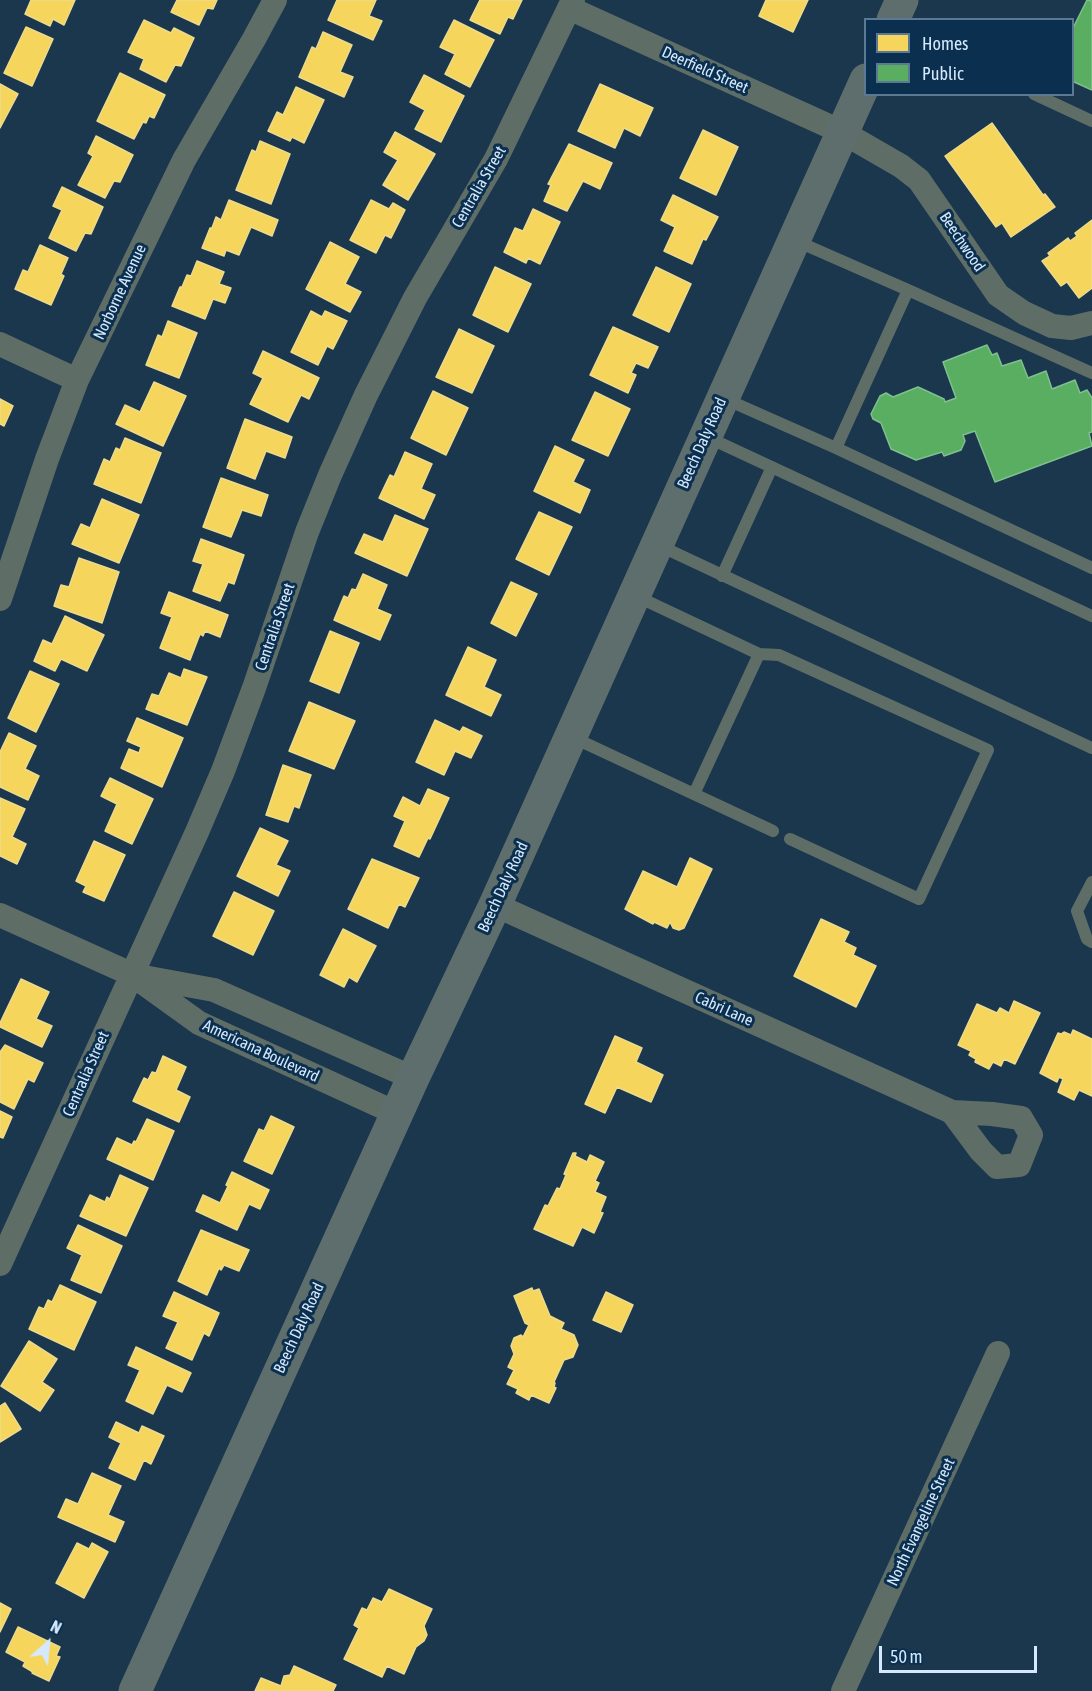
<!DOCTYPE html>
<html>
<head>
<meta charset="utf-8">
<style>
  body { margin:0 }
  #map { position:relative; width:1092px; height:1691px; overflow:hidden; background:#1b374d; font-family:"Asap Condensed",sans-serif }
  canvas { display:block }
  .legend { position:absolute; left:864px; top:18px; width:210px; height:78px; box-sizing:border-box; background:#0b2f4e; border:2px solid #5c7994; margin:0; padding:8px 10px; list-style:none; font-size:18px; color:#d5e9fe }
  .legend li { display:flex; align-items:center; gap:12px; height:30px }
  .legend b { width:30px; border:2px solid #5c7994 }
  .north { position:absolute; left:18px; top:1613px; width:60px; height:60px; -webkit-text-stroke:4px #0b2f4e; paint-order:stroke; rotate:27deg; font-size:16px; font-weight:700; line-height:24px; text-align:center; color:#d5e9fe }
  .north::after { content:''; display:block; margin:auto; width:21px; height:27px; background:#d5e9fe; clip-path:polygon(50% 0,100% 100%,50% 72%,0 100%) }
  .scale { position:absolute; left:879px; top:1646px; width:158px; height:27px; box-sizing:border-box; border:3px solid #d5e9fe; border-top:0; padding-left:8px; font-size:18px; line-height:21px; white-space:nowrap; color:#d5e9fe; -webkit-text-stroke:4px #0b2f4e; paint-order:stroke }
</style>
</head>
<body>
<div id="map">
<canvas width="1092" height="1691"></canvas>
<ul class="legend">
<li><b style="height:16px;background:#f6d55c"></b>Homes</li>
<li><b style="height:16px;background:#5aae61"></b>Public</li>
</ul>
<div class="north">N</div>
<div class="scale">50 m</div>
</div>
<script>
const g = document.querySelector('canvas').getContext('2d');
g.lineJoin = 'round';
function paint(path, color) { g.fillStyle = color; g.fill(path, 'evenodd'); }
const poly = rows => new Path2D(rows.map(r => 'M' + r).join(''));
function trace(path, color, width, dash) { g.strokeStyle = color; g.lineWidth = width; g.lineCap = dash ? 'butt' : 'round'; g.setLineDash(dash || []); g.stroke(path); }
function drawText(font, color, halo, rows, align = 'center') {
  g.font = font + ' "Asap Condensed",sans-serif'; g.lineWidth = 6; g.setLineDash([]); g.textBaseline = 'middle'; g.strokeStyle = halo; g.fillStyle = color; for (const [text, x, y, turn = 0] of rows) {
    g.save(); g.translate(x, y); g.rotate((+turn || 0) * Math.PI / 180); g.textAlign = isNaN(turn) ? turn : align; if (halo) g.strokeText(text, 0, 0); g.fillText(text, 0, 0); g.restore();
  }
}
const homes = poly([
  [31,0,75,0,64,25,53,19,50,26,25,14,31,0],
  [177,0,217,0,213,9,207,8,199,25,171,12,177,0],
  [337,0,376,0,369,16,382,21,373,40,328,20,337,0],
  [480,0,522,0,513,19,508,17,500,34,470,20,480,0],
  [766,0,808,0,793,32,759,16,766,0],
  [144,20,171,33,174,28,194,38,181,66,175,65,166,82,140,69,144,59,128,52,144,20],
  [454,20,494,40,470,87,445,74,455,54,440,47,454,20],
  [26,27,53,39,32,86,4,73,26,27],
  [323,32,352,45,340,72,353,77,344,97,299,77,312,47,316,49,323,32],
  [120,73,165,95,154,118,149,116,146,123,143,122,134,139,97,121,120,73],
  [424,75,464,96,441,142,415,129,425,110,410,102,424,75],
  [0,84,18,94,0,128,0,84],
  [600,84,653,108,640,136,624,128,615,148,578,131,600,84],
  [296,87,324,100,304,143,292,137,290,141,268,131,277,112,283,115,296,87],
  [992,123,1043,195,1045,194,1055,207,1011,237,1002,223,996,227,945,156,992,123],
  [703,130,738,147,716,195,680,178,703,130],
  [395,132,435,154,408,200,383,185,398,160,384,152,395,132],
  [96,136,133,155,120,182,114,181,105,198,78,185,93,156,88,153,96,136],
  [260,141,290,154,271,204,236,190,252,150,256,152,260,141],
  [569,144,612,163,600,189,583,181,567,211,544,201,551,185,548,184,569,144],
  [62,187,103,207,91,234,85,233,76,251,49,238,62,210,53,206,62,187],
  [673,195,718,217,706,240,703,239,692,264,664,251,675,227,661,220,673,195],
  [229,200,278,220,272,236,251,227,239,255,226,250,224,256,202,248,210,228,212,228,216,217,221,220,229,200],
  [371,200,389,209,393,203,405,210,391,238,385,235,376,253,350,240,371,200],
  [533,209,560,222,540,264,528,258,526,263,504,252,515,228,523,231,533,209],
  [1092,220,1092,288,1079,298,1067,282,1061,286,1042,261,1050,256,1048,253,1068,238,1070,241,1077,236,1075,233,1092,220],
  [330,242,359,257,345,284,361,292,350,312,306,289,330,242],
  [40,245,68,258,61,274,64,276,51,305,15,289,23,270,28,272,40,245],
  [197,261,224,272,219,284,231,288,225,303,213,299,205,319,172,306,180,287,182,287,187,275,191,276,197,261],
  [495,267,531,284,508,332,473,315,495,267],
  [656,267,691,284,669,332,633,315,656,267],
  [311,311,322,317,325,311,347,321,333,349,327,346,318,365,291,352,311,311],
  [168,321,197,333,179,378,146,365,158,335,162,337,168,321],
  [613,327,658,347,648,368,636,363,631,373,636,375,628,393,590,375,613,327],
  [459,329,494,346,472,393,436,377,459,329],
  [263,351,319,378,309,399,301,395,288,422,250,404,263,378,253,373,263,351],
  [154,382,186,396,163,446,116,424,125,405,140,412,154,382],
  [433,391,468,408,446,455,411,438,433,391],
  [595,392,630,409,608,456,572,440,595,392],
  [0,399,13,406,4,426,0,424,0,399],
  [245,419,292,437,285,458,266,451,255,479,227,468,245,419],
  [125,438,161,453,141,503,94,484,104,459,110,462,116,448,120,450,125,438],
  [555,446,584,460,573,482,590,490,580,513,534,491,555,446],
  [405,452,432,464,421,489,435,495,424,519,379,498,390,475,394,477,405,452],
  [221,478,268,495,261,516,242,510,231,537,203,527,221,478],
  [102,499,139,515,119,563,72,544,81,524,90,528,102,499],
  [539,512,572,527,549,575,516,559,539,512],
  [395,515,428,529,407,576,355,553,364,534,383,542,395,515],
  [201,539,244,555,234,584,228,582,220,601,193,591,203,564,193,561,201,539],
  [79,558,119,572,102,623,54,606,61,585,69,587,79,558],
  [363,574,387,585,377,609,391,615,380,640,334,620,344,596,348,598,352,589,356,590,363,574],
  [511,582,537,594,516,636,491,623,511,582],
  [169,592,228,615,220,637,205,631,203,636,200,634,190,660,160,648,172,617,161,613,169,592],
  [65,616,104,635,87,671,61,659,55,671,34,661,43,640,52,644,65,616],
  [330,631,359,643,339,693,310,681,330,631],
  [468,647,496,660,484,687,501,695,491,716,446,695,468,647],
  [184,669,207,677,187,725,146,709,152,694,159,696,169,673,181,678,184,669],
  [30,671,59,684,36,732,8,718,30,671],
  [309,702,355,721,334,769,289,751,309,702],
  [137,718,183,738,162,787,121,768,129,749,139,753,141,747,127,741,137,718],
  [435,720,460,732,463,727,482,736,471,758,455,751,444,775,416,762,435,720],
  [9,733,36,746,25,769,39,776,28,800,0,787,0,752,9,733],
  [283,765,311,775,299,808,294,806,288,822,266,815,283,765],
  [110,778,153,799,132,844,105,831,117,804,101,796,110,778],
  [428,789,449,798,430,839,428,838,419,857,394,846,405,821,394,816,403,797,420,806,428,789],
  [0,798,25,809,12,837,26,844,17,864,0,856,0,798],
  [260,828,288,841,276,865,290,871,278,896,237,876,260,828],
  [94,841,125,855,104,901,83,892,86,886,76,881,94,841],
  [690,858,712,869,684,928,679,930,673,928,670,922,667,928,654,922,653,924,625,909,643,871,677,887,690,858],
  [372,859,419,878,405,907,399,904,388,928,348,909,372,859],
  [234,892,274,911,253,955,213,936,234,892],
  [821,919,849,932,844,942,856,948,853,955,876,966,856,1007,794,976,821,919],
  [343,929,376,946,357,982,349,977,344,987,320,975,343,929],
  [21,979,49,992,36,1019,52,1026,42,1047,0,1027,0,1023,21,979],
  [1014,1001,1040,1013,1015,1064,1004,1059,1001,1066,993,1062,989,1069,975,1062,976,1059,969,1055,971,1051,958,1045,977,1004,997,1013,1000,1008,1009,1013,1014,1001],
  [1073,1030,1092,1039,1092,1096,1079,1090,1074,1100,1058,1092,1063,1079,1059,1077,1057,1082,1040,1073,1058,1033,1061,1034,1064,1032,1071,1035,1073,1030],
  [615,1036,642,1048,636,1062,663,1075,651,1102,617,1087,605,1113,585,1104,615,1036],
  [5,1045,43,1063,34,1082,28,1079,14,1109,0,1102,0,1052,5,1045],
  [163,1056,186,1067,176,1090,190,1097,179,1122,133,1101,144,1078,148,1080,152,1072,156,1073,163,1056],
  [0,1111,12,1117,3,1138,0,1137,0,1111],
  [271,1116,294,1127,272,1174,244,1161,259,1129,264,1131,271,1116],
  [147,1119,174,1131,153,1180,107,1159,117,1138,132,1145,134,1141,136,1142,147,1119],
  [573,1153,576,1153,575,1156,587,1162,590,1155,604,1162,595,1181,599,1183,595,1192,606,1197,600,1212,603,1213,594,1233,582,1227,573,1246,534,1229,545,1205,548,1206,557,1188,560,1189,566,1175,564,1174,573,1153],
  [232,1172,269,1190,260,1209,249,1204,237,1230,196,1211,203,1195,220,1203,228,1186,226,1185,232,1172],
  [120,1175,148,1188,126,1236,80,1216,90,1195,105,1202,107,1197,110,1199,120,1175],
  [78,1225,122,1246,101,1293,71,1280,82,1255,67,1248,78,1225],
  [201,1230,249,1250,239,1271,224,1265,221,1270,219,1268,207,1295,178,1281,201,1230],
  [60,1285,96,1302,74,1350,29,1329,39,1307,44,1309,48,1300,52,1302,60,1285],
  [532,1288,533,1291,539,1289,550,1316,564,1323,561,1329,574,1335,578,1345,573,1357,564,1360,554,1382,555,1383,554,1387,556,1388,549,1403,531,1395,529,1400,516,1393,518,1389,507,1384,514,1370,508,1367,514,1354,511,1346,514,1338,521,1335,523,1337,529,1325,525,1323,514,1296,532,1288],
  [174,1292,219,1313,209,1336,204,1333,192,1360,166,1348,178,1322,163,1316,174,1292],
  [606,1292,633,1305,621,1332,593,1320,606,1292],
  [29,1341,57,1359,42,1382,54,1390,40,1411,1,1386,29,1341],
  [136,1347,191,1373,182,1392,167,1385,153,1414,126,1401,140,1370,128,1365,136,1347],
  [5,1403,21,1429,0,1442,0,1406,5,1403],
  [116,1422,139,1433,142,1426,164,1436,151,1464,144,1460,135,1480,109,1468,121,1443,109,1437,116,1422],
  [92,1473,121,1486,108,1515,124,1522,115,1542,58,1517,66,1499,78,1504,92,1473],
  [77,1543,89,1549,92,1543,108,1552,84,1598,56,1583,77,1543],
  [389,1589,432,1609,424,1626,427,1635,424,1641,416,1647,404,1674,387,1666,382,1677,344,1659,359,1628,354,1625,362,1608,367,1610,373,1598,382,1602,389,1589],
  [0,1603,11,1609,0,1632,0,1603],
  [18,1627,60,1647,56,1656,60,1657,49,1681,32,1673,33,1672,23,1666,25,1662,6,1652,18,1627],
  [294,1666,336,1685,333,1691,255,1691,261,1678,281,1686,284,1676,290,1675,294,1666]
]);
paint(homes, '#f6d55c');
trace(homes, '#ecdb8d', 1.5);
const public = poly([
  [1087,0,1092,1,1092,90,1072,81,1072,30,1087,0],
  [987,345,992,355,997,353,1002,366,1021,360,1028,378,1046,371,1052,389,1075,380,1080,393,1087,390,1092,398,1092,432,1089,433,1092,446,995,482,975,431,963,435,965,441,961,450,944,456,942,452,916,460,891,449,881,423,873,419,871,414,880,396,886,393,893,397,918,387,944,399,945,402,956,398,943,362,987,345]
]);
paint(public, '#5aae61');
trace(public, '#7fc090', 1.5);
trace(poly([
  [1034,94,1092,121],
  [908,290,1092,373],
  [723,398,836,448,908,290,794,240],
  [707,437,1092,616],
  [836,448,1092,568],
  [658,545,1092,748],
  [722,576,772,467],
  [636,596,759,654,779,655,988,750,919,899,790,839],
  [572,737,773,831],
  [694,794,759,654],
  [1092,882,1077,911,1087,939,1092,942]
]), '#5f6d67', 12);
trace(poly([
  [569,8,842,132,901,166,919,180,998,295,1024,313,1052,326,1071,328,1092,323],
  [0,344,77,380],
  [0,599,47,459,77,380,184,160,254,39,275,0],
  [495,905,952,1112,981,1151,997,1167,1019,1165,1031,1135,1021,1118,992,1114,952,1112],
  [0,915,131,974,199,1023,398,1114],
  [138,976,214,990,413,1078],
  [0,1264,197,832,223,771,254,688,307,532,330,475,366,395,415,298,496,159,573,0],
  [843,1691,998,1353]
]), '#5f6d67', 24);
trace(poly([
  [893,20,902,0],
  [135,1691,413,1078,495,905,866,80]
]), '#5e6e6c', 33);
drawText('16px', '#d5e9fe', '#0b2f4e', [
  ["Deerfield Street",705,70,24],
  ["Centralia Street",479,187,-60],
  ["Beechwood",962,242,56],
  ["Norborne Avenue",120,292,-65],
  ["Beech Daly Road",702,443,-66],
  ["Centralia Street",275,627,-71],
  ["Beech Daly Road",503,887,-65],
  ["Cabri Lane",724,1009,24],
  ["Americana Boulevard",261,1051,25],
  ["Centralia Street",86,1074,-66],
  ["Beech Daly Road",299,1328,-65],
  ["North Evangeline Street",921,1522,-65]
]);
</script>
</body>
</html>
